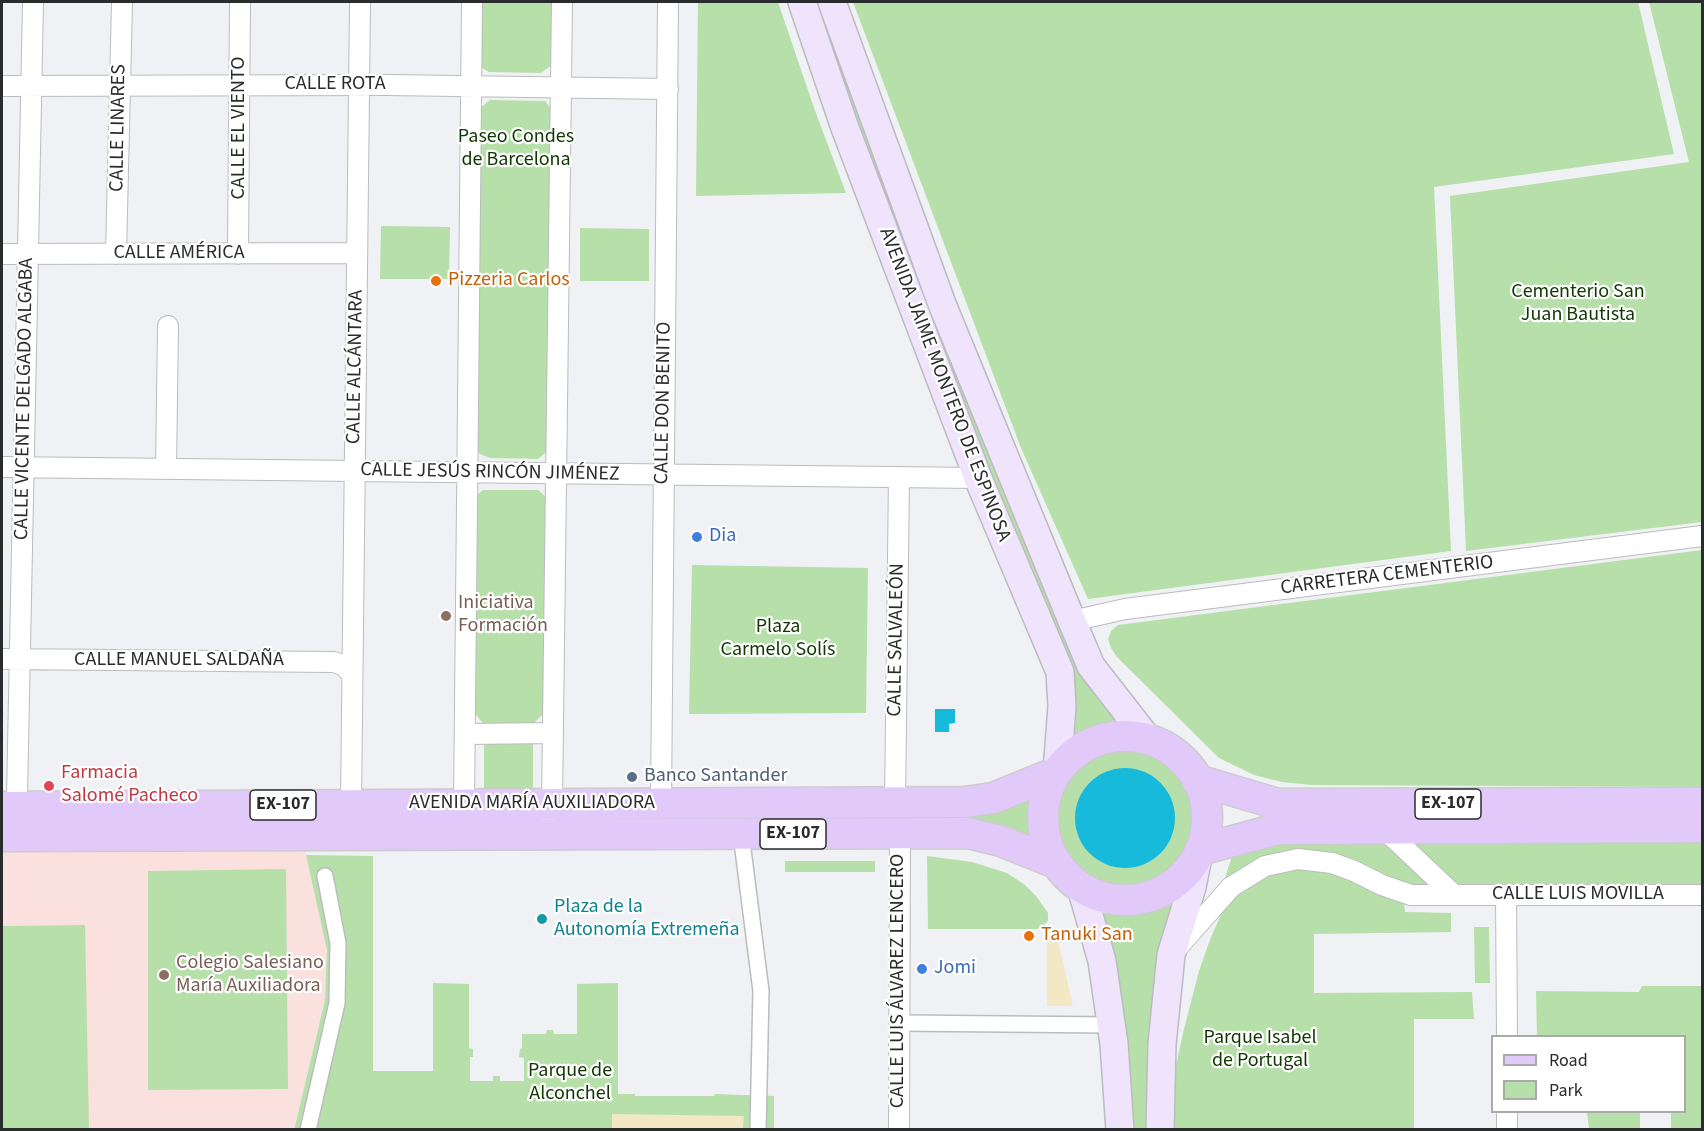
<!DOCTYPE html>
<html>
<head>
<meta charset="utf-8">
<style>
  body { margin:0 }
  #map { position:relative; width:1704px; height:1131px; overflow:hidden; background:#f0f1f4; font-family:"Source Sans 3",sans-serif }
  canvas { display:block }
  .frame { position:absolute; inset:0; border:3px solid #2a2b2c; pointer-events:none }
  .legend { position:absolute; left:1491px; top:1035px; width:195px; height:78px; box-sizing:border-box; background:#fff; border:2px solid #aaaaab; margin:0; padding:8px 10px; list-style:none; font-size:18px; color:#2a2b2c }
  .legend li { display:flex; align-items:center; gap:12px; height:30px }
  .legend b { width:30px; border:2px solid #aaaaab }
</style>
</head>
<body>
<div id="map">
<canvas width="1704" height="1131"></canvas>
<div class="frame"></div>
<ul class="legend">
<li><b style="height:8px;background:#e1caf9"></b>Road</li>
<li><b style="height:16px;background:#b6dfa9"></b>Park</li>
</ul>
</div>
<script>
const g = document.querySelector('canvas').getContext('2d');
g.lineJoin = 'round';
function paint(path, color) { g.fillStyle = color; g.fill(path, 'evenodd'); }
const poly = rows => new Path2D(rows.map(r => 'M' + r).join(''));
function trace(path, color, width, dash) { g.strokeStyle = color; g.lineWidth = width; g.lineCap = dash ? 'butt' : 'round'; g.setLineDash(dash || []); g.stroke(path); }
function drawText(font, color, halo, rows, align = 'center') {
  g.font = font + ' "Source Sans 3",sans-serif'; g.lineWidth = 4.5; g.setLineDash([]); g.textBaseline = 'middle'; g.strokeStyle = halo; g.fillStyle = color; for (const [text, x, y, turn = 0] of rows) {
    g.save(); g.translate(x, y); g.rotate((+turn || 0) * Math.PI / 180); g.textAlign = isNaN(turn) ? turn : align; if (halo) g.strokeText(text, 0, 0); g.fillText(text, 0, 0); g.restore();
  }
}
paint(poly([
  [2,849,305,850,327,950,325,1000,294,1129,2,1130]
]), '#fbe1dd');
paint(poly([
  [478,2,557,2,556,62,541,73,489,72,481,67],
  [698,2,778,2,814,108,846,193,696,196],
  [809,2,820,2,1125,723,1101,726,1073,738,1076,722,1075,700,937,348],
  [853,2,1638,2,1674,154,1434,187,1451,551,1088,599,1021,448],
  [1649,2,1702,2,1702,522,1466,551,1450,196,1689,162],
  [490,100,545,101,552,110,552,447,538,459,490,458,480,454,473,446,480,108],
  [381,226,450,227,449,279,380,279],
  [580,228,649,229,649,281,580,281],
  [483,490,538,490,546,497,549,708,533,724,485,726,470,707,472,506,477,495],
  [1702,550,1702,787,1312,785,1282,782,1254,775,1219,758,1117,657,1111,648,1108,639,1111,631,1118,625],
  [692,565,868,568,866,713,689,714],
  [484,739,533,739,533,796,484,796],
  '1058 817a67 67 0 1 1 134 0a67 67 0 1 1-134 0Z',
  [1033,790,1029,822,1031,839,567,825,561,816],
  [1383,837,1431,884,1431,888,1412,889,1332,858,1226,881,1225,878,1232,856,1254,842],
  [1702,840,1702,888,1457,888,1408,844,1412,841],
  [306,855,373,856,373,1071,433,1071,433,983,469,984,469,1048,473,1049,473,1057,470,1057,470,1081,493,1081,493,1076,500,1076,500,1081,524,1081,524,1058,519,1057,520,1049,522,1048,522,1034,546,1034,547,1030,553,1030,554,1034,577,1034,577,984,618,983,618,1094,635,1094,635,1096,714,1096,715,1094,774,1096,774,1129,294,1130,325,1000,327,950],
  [927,856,972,862,1007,873,1025,885,1036,896,1048,913,1048,921,1043,926,1037,929,928,929],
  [785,861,875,861,875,872,785,872],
  [1295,866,1337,873,1404,902,1405,912,1451,913,1451,932,1314,934,1314,993,1472,992,1474,1019,1414,1019,1414,1129,1171,1130,1175,1070,1183,1033,1199,971,1211,937,1224,908,1230,899,1253,880],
  [286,869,288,1089,148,1090,148,871],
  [1179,899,1160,949,1147,1089,1146,1129,1130,1129,1099,912,1125,916,1140,915,1155,911],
  [85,925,89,1129,2,1129,2,926],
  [1474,927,1489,927,1490,983,1475,983],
  [1642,986,1702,986,1702,1129,1671,1129,1671,1112,1684,1112,1684,1036,1537,1036,1536,991,1639,992],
  [1587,1112,1640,1112,1640,1129,1589,1129]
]), '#b6dfa9');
paint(poly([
  [1047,940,1058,941,1073,1006,1047,1006],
  [612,1114,744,1116,743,1129,612,1129]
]), '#f2e8c3');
paint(poly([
  [935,709,955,709,955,723,949,724,949,732,935,732],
  '1075 818a50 50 0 1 1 100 0a50 50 0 1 1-100 0Z'
]), '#18badb');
const pedestrian = poly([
  [741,834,761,991,758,1130],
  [899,1023,1111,1025],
  [308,1130,337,1003,338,943,325,876]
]);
const minor = poly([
  [2,86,387,85,668,89],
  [2,254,357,253],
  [116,254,122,2],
  [238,254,240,2],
  [2,467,978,478],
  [166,469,168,326],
  [1072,621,1125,609,1702,536],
  [2,659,334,662,345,666,352,675],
  [465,734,552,733],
  [895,803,899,477],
  [464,804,472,2],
  [661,804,668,2],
  [351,805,360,2],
  [548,813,552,804,562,2],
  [8,816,14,806,17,796,33,2],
  [1384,829,1453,894],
  [1506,896,1507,1036],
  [1177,948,1231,887,1265,866,1298,859,1332,863,1354,871,1382,885,1411,895,1702,895],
  [1507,1112,1507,1130],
  [899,1130,900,833]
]);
const secondary = poly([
  [802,2,845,128,978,478,1060,672,1062,706,1057,772],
  [832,2,942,304,1072,621,1091,666,1147,738],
  [1081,887,1102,961,1114,1044,1120,1130],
  [1160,1130,1162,1044,1171,955,1192,887,1198,857]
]);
const primary = poly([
  '1043 818a82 82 0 1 1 164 0a82 82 0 1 1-164 0Z',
  [1197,780,1278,804,1702,803],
  [2,807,965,802,993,798,1057,772],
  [2,836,968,833,1001,841,1056,863],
  [1200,850,1277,829,1702,827]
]);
trace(pedestrian, '#bbbcbe', 18);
trace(minor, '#bbbcbe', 22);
trace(secondary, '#bbbcbe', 30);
trace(primary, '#ccc', 33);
trace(pedestrian, '#fff', 15);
trace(minor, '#fff', 20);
trace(secondary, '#f0e4fc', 27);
trace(primary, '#e1caf9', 30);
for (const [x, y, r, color] of [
  [436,281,6,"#e8710a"],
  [697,537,6,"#3f7fe0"],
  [446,616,6,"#8d6e63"],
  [632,777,6,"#5c6f8a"],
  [49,786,6,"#e0444e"],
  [542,919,6,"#0f9aa8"],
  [1029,936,6,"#e8710a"],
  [922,969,6,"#3f7fe0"],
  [164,975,6,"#8d6e63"]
]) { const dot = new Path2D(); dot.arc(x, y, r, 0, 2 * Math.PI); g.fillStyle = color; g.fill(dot); trace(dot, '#fff', 2); }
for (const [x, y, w] of [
  [1448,804,66],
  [283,805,66],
  [793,834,66]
]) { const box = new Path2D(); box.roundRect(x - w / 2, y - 15, w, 30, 4.5); g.fillStyle = '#fff'; g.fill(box); trace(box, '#2a2b2c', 1.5); }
drawText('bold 18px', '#2a2b2c', null, [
  ["EX-107",1448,804],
  ["EX-107",283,805],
  ["EX-107",793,834]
]);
drawText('20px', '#2a2b2c', '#fff', [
  ["CALLE ROTA",335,85],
  ["CALLE LINARES",119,128,-89],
  ["CALLE EL VIENTO",240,128,-90],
  ["CALLE AMÉRICA",179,254],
  ["CALLE ALCÁNTARA",356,367,-89],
  ["AVENIDA JAIME MONTERO DE ESPINOSA",944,385,69],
  ["CALLE VICENTE DELGADO ALGABA",25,399,-89],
  ["CALLE DON BENITO",664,403,-89],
  ["CALLE JESÚS RINCÓN JIMÉNEZ",490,473,1],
  ["CARRETERA CEMENTERIO",1387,576,-7],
  ["CALLE SALVALEÓN",897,640,-89],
  ["CALLE MANUEL SALDAÑA",179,661],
  ["AVENIDA MARÍA AUXILIADORA",532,804],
  ["CALLE LUIS MOVILLA",1578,895],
  ["CALLE LUIS ÁLVAREZ LENCERO",899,981,-90]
]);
drawText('20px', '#0f3700', '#fff', [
  ["Paseo Condes",516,138],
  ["de Barcelona",516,161],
  ["Cementerio San",1578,293],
  ["Juan Bautista",1578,316],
  ["Plaza",778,628],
  ["Carmelo Solís",778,651],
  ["Parque Isabel",1260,1039],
  ["de Portugal",1260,1062],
  ["Parque de",570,1072],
  ["Alconchel",570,1095]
]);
drawText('20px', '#c56008', '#fff', [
  ["Pizzeria Carlos",448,281],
  ["Tanuki San",1041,936]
], 'left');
drawText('20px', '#366cbe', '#fff', [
  ["Dia",709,537],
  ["Jomi",934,969]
], 'left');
drawText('20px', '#785e54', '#fff', [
  ["Iniciativa",458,604],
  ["Formación",458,627],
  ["Colegio Salesiano",176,964],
  ["María Auxiliadora",176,987]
], 'left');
drawText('20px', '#be3a42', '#fff', [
  ["Farmacia",61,774],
  ["Salomé Pacheco",61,797]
], 'left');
drawText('20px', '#4e5e75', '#fff', [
  ["Banco Santander",644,777]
], 'left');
drawText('20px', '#0d838f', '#fff', [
  ["Plaza de la",554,908],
  ["Autonomía Extremeña",554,931]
], 'left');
</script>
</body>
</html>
